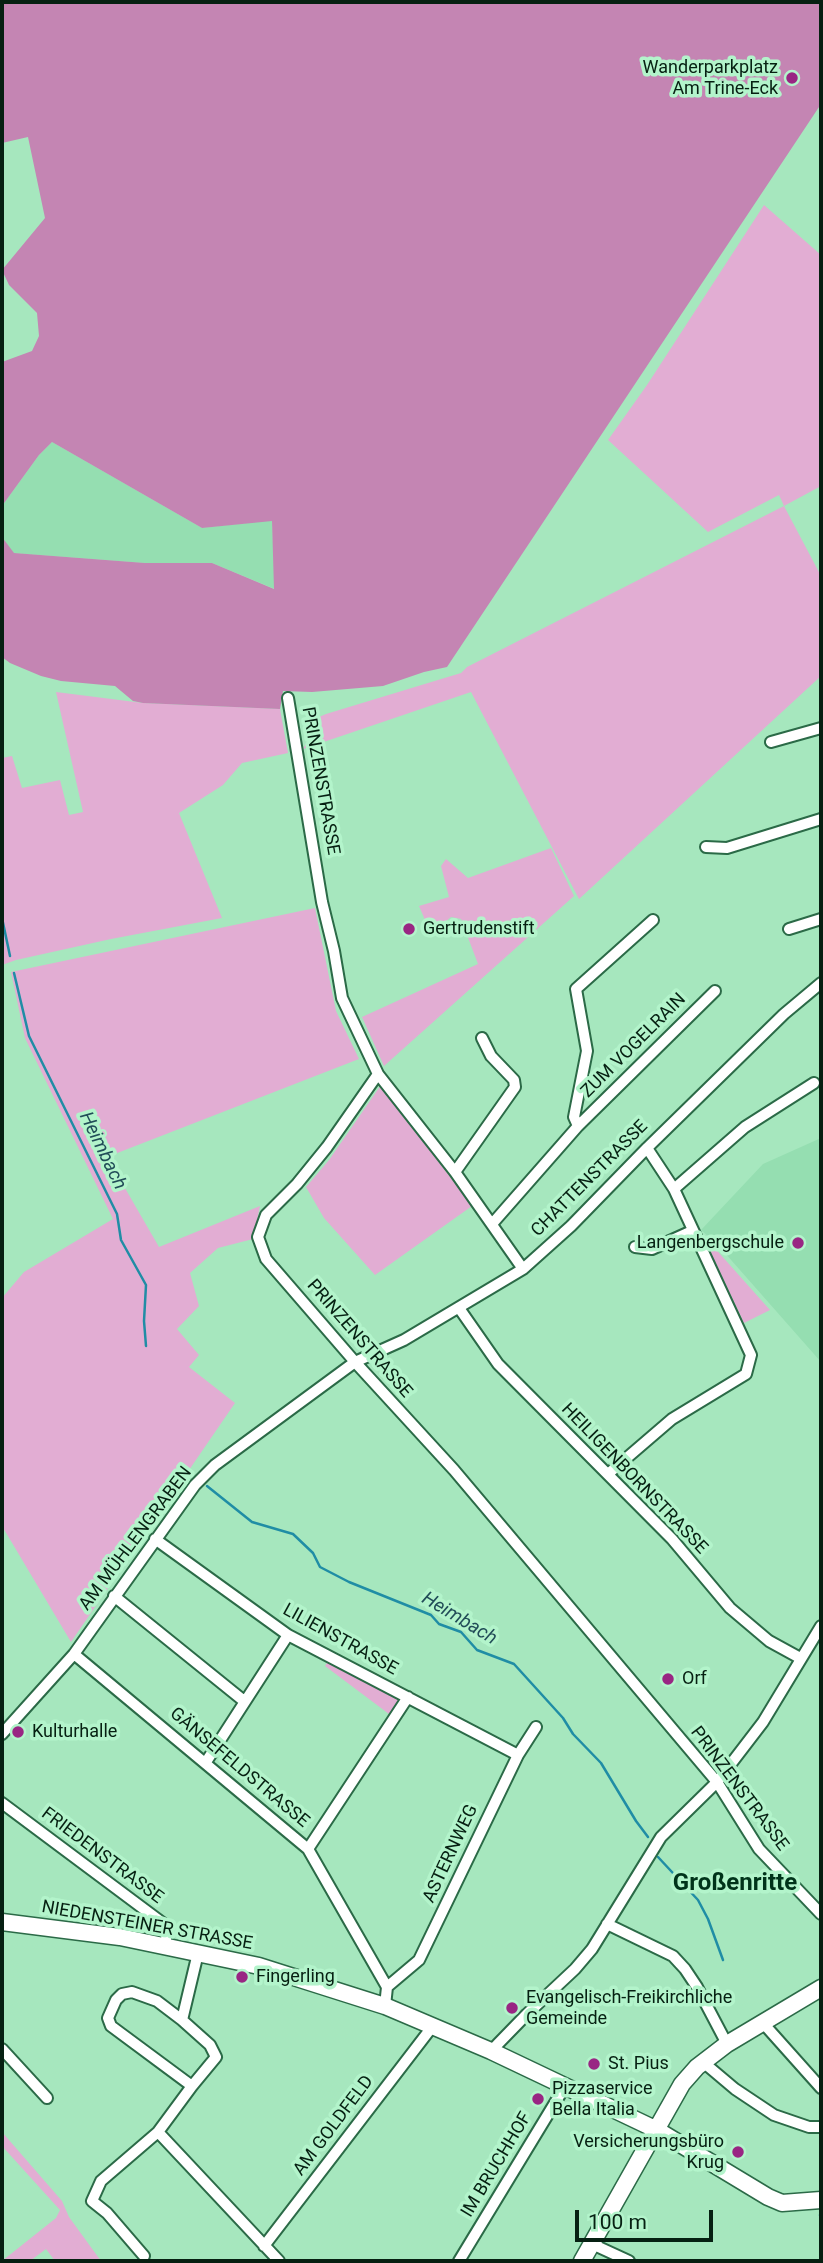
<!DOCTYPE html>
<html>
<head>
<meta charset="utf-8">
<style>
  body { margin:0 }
  #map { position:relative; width:823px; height:2263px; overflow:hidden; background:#a6e7be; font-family:Roboto,sans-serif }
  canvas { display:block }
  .frame { position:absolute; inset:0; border:4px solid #062012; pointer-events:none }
  .scale { position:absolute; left:575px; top:2210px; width:138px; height:32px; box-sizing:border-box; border:4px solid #062012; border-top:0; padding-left:9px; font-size:21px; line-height:24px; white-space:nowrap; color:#062012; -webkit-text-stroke:5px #b3f4cb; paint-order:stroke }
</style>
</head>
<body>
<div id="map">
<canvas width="823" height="2263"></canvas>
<div class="frame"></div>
<div class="scale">100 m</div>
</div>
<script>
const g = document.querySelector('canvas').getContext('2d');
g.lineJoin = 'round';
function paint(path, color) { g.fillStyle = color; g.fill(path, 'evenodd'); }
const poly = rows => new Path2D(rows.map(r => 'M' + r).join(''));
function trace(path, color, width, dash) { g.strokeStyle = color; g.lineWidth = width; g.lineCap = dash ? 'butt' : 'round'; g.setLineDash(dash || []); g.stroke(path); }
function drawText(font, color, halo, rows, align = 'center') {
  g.font = font + ' Roboto,sans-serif'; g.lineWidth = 7; g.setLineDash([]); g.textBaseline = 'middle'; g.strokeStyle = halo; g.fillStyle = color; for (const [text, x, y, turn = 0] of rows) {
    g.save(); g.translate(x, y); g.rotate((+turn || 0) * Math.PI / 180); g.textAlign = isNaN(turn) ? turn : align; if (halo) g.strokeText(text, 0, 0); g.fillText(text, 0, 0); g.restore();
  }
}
paint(poly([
  [52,442,202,528,272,520,275,589,212,563,145,563,13,553,2,537,2,506,39,455],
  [821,1138,821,1362,717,1244,701,1230,763,1164]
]), '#95deb1');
paint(poly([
  [764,205,821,255,821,486,784,506,821,576,821,676,579,899,471,692,303,749,308,740,306,733,312,720,326,714,461,673,467,667,784,506,779,495,708,532,608,440,647,385],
  [56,692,143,703,280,709,288,753,242,763,223,785,179,813,222,918,111,939,16,960,2,965,2,758,12,756,22,788,60,780,69,815,83,812],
  [551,848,574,896,384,1066,362,1017,478,964,461,919,451,917,431,934,419,906,449,897,441,866,446,859,468,878],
  [315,908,336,1011,359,1059,107,1157,159,1247,260,1206,253,1239,218,1248,190,1273,199,1306,177,1329,199,1355,189,1367,235,1403,71,1642,2,1526,2,1298,24,1272,113,1219,25,1038,11,972],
  [381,1085,472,1206,375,1275,324,1218,306,1187,329,1160],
  [712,1245,770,1310,744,1323,708,1247],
  [329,1660,395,1695,401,1703,393,1717,325,1666],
  [2,2132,62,2201,69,2217,101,2261,55,2261,46,2249,30,2261,2,2261,56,2218,60,2210,2,2146]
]), '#e2add3');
paint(poly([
  [2,2,821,2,821,104,447,667,424,672,383,686,312,692,283,691,280,709,143,703,133,701,115,686,61,681,41,676,10,663,2,657,2,537,14,553,145,563,212,563,274,589,272,521,202,528,52,442,39,455,2,506,2,362,32,351,39,336,37,313,9,285,2,270,45,218,28,137,2,143]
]), '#c485b3');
trace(poly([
  [2,918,10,956],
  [14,973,29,1036,117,1214,121,1240,146,1285,144,1321,146,1346],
  [207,1486,252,1522,293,1534,313,1553,320,1567,349,1582,431,1615,439,1624,461,1632,477,1650,514,1664,563,1718,573,1734,601,1763,636,1821,648,1837],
  [658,1857,698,1900,708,1919,723,1960],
  [820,2215,821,2220]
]), '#208da5', 2.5);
const street = poly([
  [288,698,322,902,334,951,342,998,378,1074,327,1147,297,1184,266,1215,258,1237,266,1259,355,1362,454,1470,717,1782,759,1849,821,1914],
  [771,742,821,728],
  [706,847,727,848,821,819],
  [789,929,821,919],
  [378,1074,455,1172,523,1269],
  [578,1126,574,1117,587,1051,576,989,653,920],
  [455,1172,515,1087,514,1080,491,1056,482,1038],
  [674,1189,745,1127,814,1083],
  [492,1224,578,1126,715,991],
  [635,1247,652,1249,692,1231],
  [459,1308,498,1364,672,1539,730,1608,769,1641,800,1658],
  [608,1474,672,1419,746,1374,751,1355,674,1189,647,1148],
  [155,1539,288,1635,518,1755],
  [114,1596,244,1701],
  [74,1654,308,1849,387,1987,385,2006],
  [2,1734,74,1654,195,1485,215,1465,355,1362,404,1340,523,1269,571,1226,647,1148,784,1014,821,983],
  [206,1762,288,1635],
  [2,1803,164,1924,167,1933,165,1945],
  [308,1849,408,1697],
  [607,1924,673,1956,685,1969,697,1987,727,2044],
  [387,1987,419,1960,518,1755,536,1727],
  [182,2020,157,2001,132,1992,122,1994,116,2000,108,2018,111,2026,192,2086,216,2057,210,2045,182,2020,198,1953],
  [763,2023,821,2088],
  [2,2049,47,2098],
  [491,2051,527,2014,575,1969,592,1949,661,1837,717,1782,763,1722,821,1626],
  [703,2062,735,2089,774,2115,809,2127,821,2127],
  [158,2132,192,2086],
  [592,2244,629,2261],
  [264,2246,432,2027],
  [144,2256,107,2213,92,2201,101,2181,158,2132,279,2261],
  [459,2261,564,2088]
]);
const secondary = poly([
  [2,1922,120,1937,259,1966,385,2006,491,2051,657,2130,768,2197,782,2203,821,2200],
  [582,2261,682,2084,697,2067,727,2044,821,1988]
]);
trace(street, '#2b6a47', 14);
trace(secondary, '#2b6a47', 19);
trace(street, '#fff', 10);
trace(secondary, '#fff', 16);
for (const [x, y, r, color] of [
  [792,78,7,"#992683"],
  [409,929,7,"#992683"],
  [798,1243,7,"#992683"],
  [668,1679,7,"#992683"],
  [18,1732,7,"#992683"],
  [242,1977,7,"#992683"],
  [512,2008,7,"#992683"],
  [594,2064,7,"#992683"],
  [538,2099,7,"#992683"],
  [738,2152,7,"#992683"]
]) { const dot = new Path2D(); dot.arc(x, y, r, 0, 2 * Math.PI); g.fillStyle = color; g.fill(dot); trace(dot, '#b3f4cb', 2.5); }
drawText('18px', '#062012', '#b3f4cb', [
  ["Wanderparkplatz",778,68,"right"],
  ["Am Trine-Eck",778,89,"right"],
  ["Gertrudenstift",423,929],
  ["Langenbergschule",784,1243,"right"],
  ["Orf",682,1679],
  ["Kulturhalle",32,1732],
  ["Fingerling",256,1977],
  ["Evangelisch-Freikirchliche",526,1998],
  ["Gemeinde",526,2019],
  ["St. Pius",608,2064],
  ["Pizzaservice",552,2089],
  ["Bella Italia",552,2110],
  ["Versicherungsbüro",724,2142,"right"],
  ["Krug",724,2163,"right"]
], 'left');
drawText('18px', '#062012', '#b3f4cb', [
  ["PRINZENSTRASSE",320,781,80],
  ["ZUM VOGELRAIN",634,1046,-45],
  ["CHATTENSTRASSE",590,1179,-45],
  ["PRINZENSTRASSE",359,1339,49],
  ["HEILIGENBORNSTRASSE",634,1479,46],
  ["AM MÜHLENGRABEN",136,1539,-53],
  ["LILIENSTRASSE",340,1640,29],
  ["GÄNSEFELDSTRASSE",239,1768,40],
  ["PRINZENSTRASSE",739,1789,53],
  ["ASTERNWEG",451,1854,-65],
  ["FRIEDENSTRASSE",102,1856,37],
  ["NIEDENSTEINER STRASSE",147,1926,10],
  ["AM GOLDFELD",334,2126,-53],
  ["IM BRUCHHOF",497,2165,-59]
]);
drawText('italic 19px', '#224d58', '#b3f4cb', [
  ["Heimbach",102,1151,64],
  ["Heimbach",459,1619,31]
]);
drawText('bold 24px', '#00331a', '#b3f4cb', [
  ["Großenritte",735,1884]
]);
</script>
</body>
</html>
